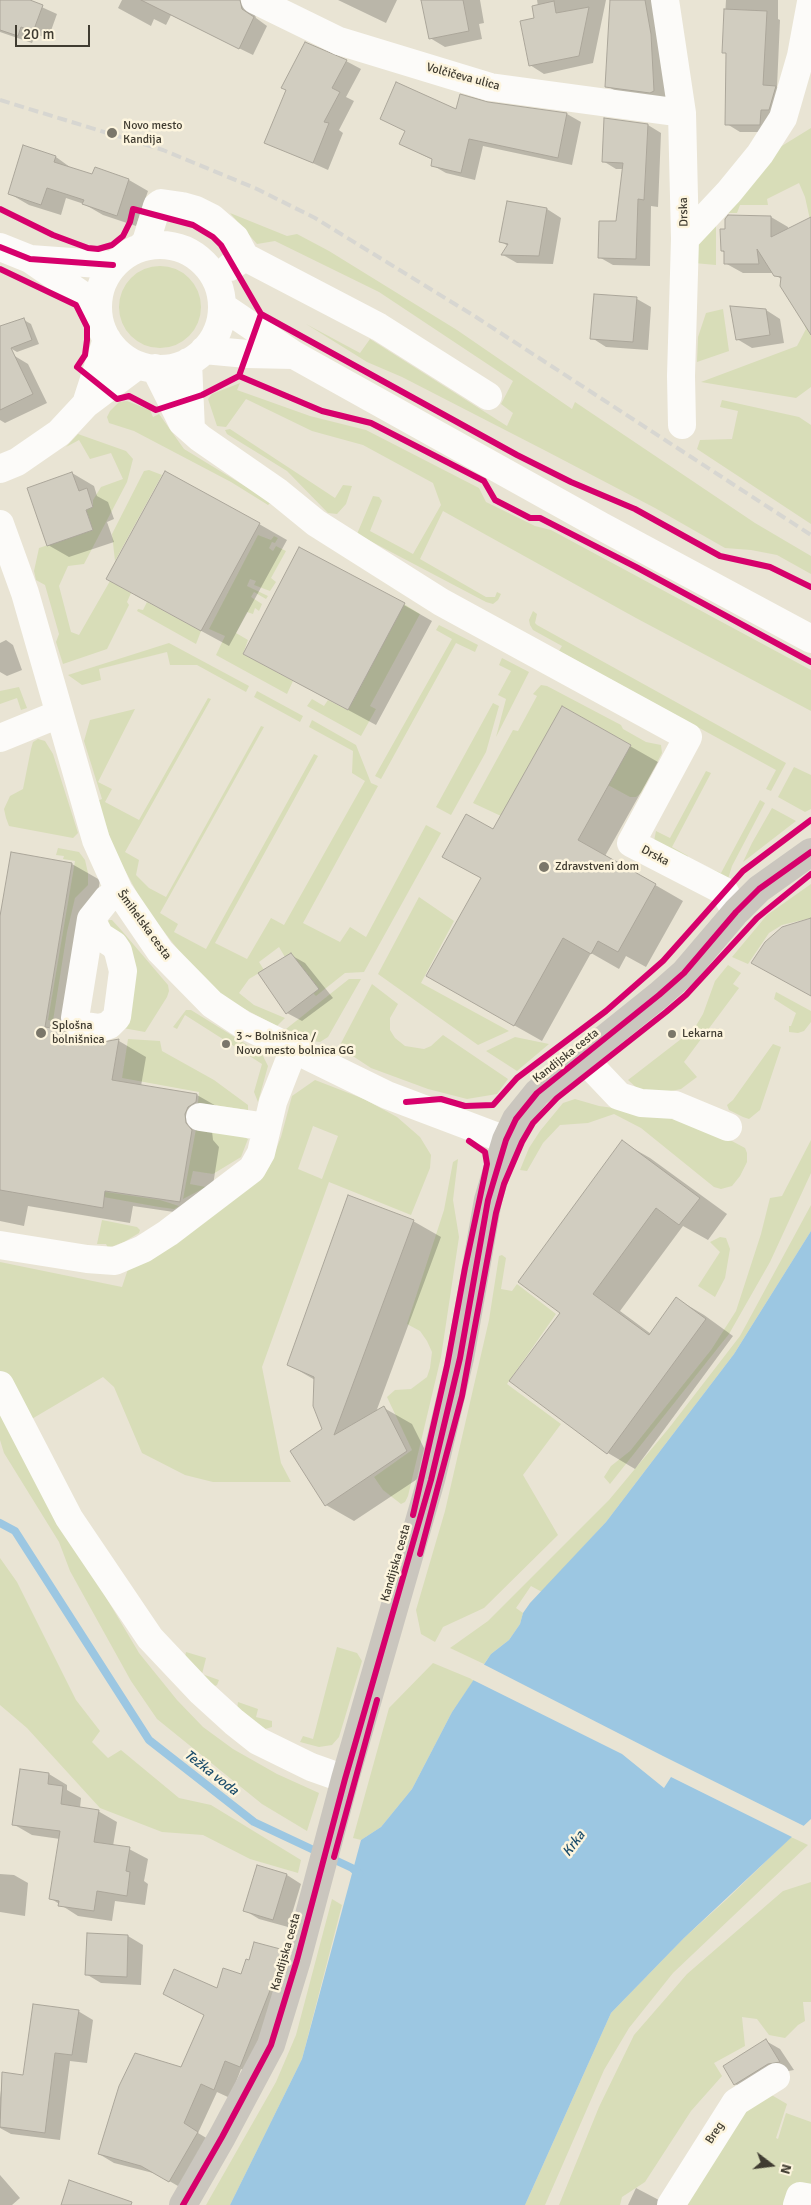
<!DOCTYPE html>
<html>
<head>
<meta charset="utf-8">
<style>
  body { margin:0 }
  #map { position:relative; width:811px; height:2205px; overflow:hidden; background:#e9e4d4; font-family:Signika,sans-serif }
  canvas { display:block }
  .north { position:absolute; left:746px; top:2140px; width:50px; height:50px; -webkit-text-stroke:4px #fdf5de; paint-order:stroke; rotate:105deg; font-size:14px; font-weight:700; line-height:20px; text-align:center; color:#403c31 }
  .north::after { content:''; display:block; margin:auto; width:18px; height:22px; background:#403c31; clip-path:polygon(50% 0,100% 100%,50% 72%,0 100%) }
  .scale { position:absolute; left:15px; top:25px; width:75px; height:22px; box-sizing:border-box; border:2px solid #403c31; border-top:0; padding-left:6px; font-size:15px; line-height:18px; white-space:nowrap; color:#403c31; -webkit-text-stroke:4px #fdf5de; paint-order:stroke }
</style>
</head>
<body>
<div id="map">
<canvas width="811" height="2205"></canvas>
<div class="north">N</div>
<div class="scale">20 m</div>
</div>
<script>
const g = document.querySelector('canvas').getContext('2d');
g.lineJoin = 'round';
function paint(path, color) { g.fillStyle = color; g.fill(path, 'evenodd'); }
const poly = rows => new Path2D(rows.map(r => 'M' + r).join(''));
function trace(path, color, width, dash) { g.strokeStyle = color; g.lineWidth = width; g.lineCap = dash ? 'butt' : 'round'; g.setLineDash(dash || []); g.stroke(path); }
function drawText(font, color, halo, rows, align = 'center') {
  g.font = font + ' Signika,sans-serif'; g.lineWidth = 5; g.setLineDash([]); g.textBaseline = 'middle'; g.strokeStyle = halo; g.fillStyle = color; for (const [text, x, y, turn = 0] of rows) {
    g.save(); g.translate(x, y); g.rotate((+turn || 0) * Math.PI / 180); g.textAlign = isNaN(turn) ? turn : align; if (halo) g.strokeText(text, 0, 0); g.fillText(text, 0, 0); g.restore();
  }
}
paint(poly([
  [811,128,811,224,805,197,799,183,767,199,768,205,740,205,737,213,718,213,772,152],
  [230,213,287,236,297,234,329,251,457,330,572,409,575,402,755,523,811,556,811,574,777,555,751,550,725,548,655,508,546,451,402,377,367,362,306,324,360,353,370,339,507,426,513,413,501,404,513,381,379,292,275,241,257,244],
  [716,219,716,265,694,263,695,243],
  '119 307a41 41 0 1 1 82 0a41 41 0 1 1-82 0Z',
  [723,309,729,351,697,362,698,337,706,313],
  [811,320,811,387,796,398,701,382,797,346,806,329,804,324],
  [240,383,237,390,310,416,366,430,479,488,486,502,535,526,551,530,811,670,811,711,636,618,443,511,420,559,486,597,495,597,497,592,501,594,498,600,493,604,486,602,357,534,373,496,379,497,382,501,370,531,413,554,441,505,433,483,363,445,312,431,246,399,226,427,217,426,208,399,212,394],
  [722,400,799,417,811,425,811,524,697,449,700,440,732,439,738,411,720,407],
  [127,401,150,410,153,417,159,414,184,449,271,502,268,505,231,482,134,431,109,423,107,417,110,411,119,402],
  [230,429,335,498,343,485,352,486,346,504,337,514,328,513,287,471,227,434,225,430],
  [78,434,126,451,133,459,127,482,84,564,68,566,59,586,71,632,79,635,110,581,131,593,127,602,129,605,107,649,63,664,56,642,59,634,45,585,36,580,34,571,39,548,93,530,86,510,93,507,93,500,101,487,123,479,111,453,90,459,79,440,66,447],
  [149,470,162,475,115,561,112,534,144,471],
  [258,535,271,540,274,536,278,538,275,543,272,542,269,548,273,551,276,546,286,551,271,578,276,582,270,591,254,585,256,581,250,579,247,586,268,596,266,599,254,592,251,597,262,604,259,611,255,608,253,614,247,612,236,633,248,640,243,654,293,681,287,694,216,655,225,636,209,629],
  [147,602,201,631,196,644,137,611,138,609,143,610],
  [404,604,420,614,370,706,376,709,361,736,307,706,312,699,324,706,328,700,348,710],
  [533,611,537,614,535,623,537,625,786,763,771,791,766,789,776,770,559,651,562,646,533,630,530,625,529,620],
  [439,625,478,645,475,652,456,643,381,779,375,776,452,639,436,630],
  [169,643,249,686,246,692,197,665,170,665,167,652,99,669,101,680,82,685,68,675],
  [502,658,529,672,496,737,506,699,498,695,511,671,499,665],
  [541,685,547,686,621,725,623,729,646,742,661,745,662,753,641,793,636,797,630,797,608,785,631,745,562,706,501,816,473,803,513,730,518,731,537,696,533,694],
  [19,687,27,708,21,710,17,698,0,704,0,691],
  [257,691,303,716,300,722,254,697],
  [208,698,211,699,125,852,139,860,136,875,149,888,166,897,261,726,264,727,160,913,178,924,174,932,206,949,314,754,318,756,215,943,247,959,271,918,284,925,365,781,352,773,353,751,309,727,312,720,356,745,371,783,378,786,303,923,340,942,350,927,366,937,426,825,441,833,364,972,345,973,316,996,313,993,318,988,292,955,285,957,279,947,259,962,264,970,249,979,239,993,254,1005,285,1018,277,1026,235,1004,217,991,189,964,145,907,116,854,97,801,102,799,84,741,90,720,135,709,98,782,112,789,105,802,139,820],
  [493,703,499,706,486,752,451,815,436,807],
  [38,739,45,741,53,754,78,833,73,838,9,826,6,818,4,809,10,796,23,789,31,749,33,742],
  [794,767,811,775,811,809,805,812,778,797],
  [706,771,711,773,672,847,688,856,688,859,654,841,656,831,670,838],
  [760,800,765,803,732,866,728,879,700,864,721,873],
  [772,808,796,821,743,862,752,843],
  [58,848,79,852,85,860,88,873,88,885,75,898,67,932,53,1021,48,1020,75,861,63,859,64,856,56,855],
  [811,884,811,918,782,925,769,933,748,964,732,957,767,915],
  [419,897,454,921,421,983,509,1031,478,1045,378,974],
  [109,920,112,920,122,931,168,985,169,991,167,997,145,1032,123,1028,106,926],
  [728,965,741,973,733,984,739,988,684,1062,697,1077,681,1089,666,1092,653,1093,638,1089,628,1080,694,1029,703,1014,715,981],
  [349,979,361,979,328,1037,320,1042,312,1041,286,1029],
  [372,984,398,1004,390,1018,390,1030,395,1038,405,1046,424,1049,431,1046,443,1035,508,1079,497,1094,467,1099,428,1089,371,1068,339,1047],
  [776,992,811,1011,811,1022,804,1031,798,1033,789,1032,789,1026,791,1026,796,1013,774,999],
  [186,1010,191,1010,262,1054,268,1066,258,1102,254,1092,262,1064,185,1015,177,1029,173,1027],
  [515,1037,549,1044,517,1071,486,1051],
  [128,1039,160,1041,162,1051,214,1080,248,1105,248,1110,198,1103,199,1092,122,1078],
  [773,1044,781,1047,760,1110,749,1119,743,1117,729,1110,727,1105,733,1100],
  [315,1080,364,1099,397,1117,420,1137,431,1155,430,1168,411,1215,329,1182,262,1367,281,1463,291,1482,213,1482,185,1475,142,1453,114,1387,103,1377,30,1420,0,1373,0,1262,122,1287,128,1269,255,1180,269,1167,281,1137,292,1096],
  [313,1126,338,1136,322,1179,298,1169],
  [575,1099,599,1106,671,1116,717,1133,745,1148,747,1153,747,1162,740,1176,732,1186,721,1189,714,1187,641,1128,614,1114,588,1123,560,1125,543,1143,527,1171,520,1170,529,1148,540,1131,563,1103],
  [196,1129,237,1134,248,1139,241,1157,213,1174,193,1171,190,1184,206,1187,183,1199],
  [811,1140,811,1173,770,1262,729,1334,610,1484,604,1477,611,1466,630,1451,711,1350,736,1311,761,1234,770,1198,782,1196],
  [458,1159,453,1200,459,1237,441,1357,408,1496,405,1502,401,1504,383,1490,374,1477,412,1450,387,1397,395,1390,411,1389,427,1377,430,1368,432,1352,427,1341,420,1331,407,1324,444,1210,453,1162],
  [93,1190,160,1200,179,1206,174,1209,159,1207,92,1195],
  [811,1205,811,1231,734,1354,606,1522,542,1592,531,1586,516,1608,523,1613,520,1624,509,1640,491,1654,484,1664,450,1648,488,1621,609,1500,669,1428,740,1336],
  [102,1220,137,1227,140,1230,139,1233,124,1242,108,1248,106,1244,97,1244],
  [720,1237,726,1238,730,1249,725,1278,715,1297,698,1286,720,1252,710,1242],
  [502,1255,506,1258,501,1289,512,1291,517,1284,556,1314,507,1384,561,1424,523,1475,558,1535,484,1608,443,1627,435,1642,421,1634,416,1610,445,1511,489,1320,499,1256],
  [0,1397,107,1599,139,1653,177,1700,203,1727,233,1749,277,1774,319,1793,307,1831,262,1804,157,1719,131,1681,70,1571,59,1542,4,1453,0,1440],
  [0,1558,17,1582,76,1700,100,1731,92,1742,108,1758,121,1750,179,1798,211,1805,301,1860,298,1873,250,1859,203,1835,162,1832,100,1808,27,1728,0,1705],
  [337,1647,357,1653,362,1661,339,1737,332,1745,319,1747,300,1742,303,1736,313,1739],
  [186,1652,206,1658,202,1674,219,1680,217,1685,213,1687,185,1657],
  [433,1663,474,1680,452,1712,412,1789,381,1827,361,1840,353,1838,389,1708],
  [238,1702,258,1709,256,1717,272,1721,272,1727,265,1729,237,1709],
  [791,1837,808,1845,673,1973,629,2028,604,2070,545,2205,525,2205,611,2013,684,1938,726,1900],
  [811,1882,811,2002,803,2002,805,2021,798,2025,785,2038,769,2035,757,2019,742,2017,745,2046,714,2063,722,2076,691,2111,645,2182,622,2197,620,2205,559,2205,599,2107,634,2035,687,1974,783,1891],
  [332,1899,342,1905,302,2059,230,2205,206,2205,276,2082,296,2035],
  [763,2090,787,2104,776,2138,778,2139,786,2113,811,2122,811,2187,790,2205,681,2205,745,2104]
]), '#d8ddb8');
paint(poly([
  [811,1231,811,1819,684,1938,611,2013,525,2205,230,2205,302,2059,361,1840,381,1827,412,1789,452,1712,491,1654,509,1640,520,1624,523,1613,530,1603,606,1522,734,1354]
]), '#9cc7e2');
paint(poly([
  [481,1663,663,1756,806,1827,794,1838,671,1777,664,1788,622,1754,471,1679]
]), '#e9e4d4');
paint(poly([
  [0,0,26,0,57,14,48,39,36,34,32,43,0,32],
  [122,0,237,0,253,9,256,18,267,26,253,55,171,15,166,25,154,19,151,26,118,8],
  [338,0,397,0,386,23],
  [423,0,480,0,484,23,479,24,482,39,445,47,430,38],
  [537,0,606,0,593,63,544,74,530,65,538,6],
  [611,0,657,0,668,99,621,94,607,86],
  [726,0,778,0,778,19,780,20,777,87,789,95,774,132,740,132,727,124,727,54,723,52],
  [346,61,361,69,346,97,354,101,339,130,343,133,328,170,266,142],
  [487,104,567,114,581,122,572,165,483,146,475,180,446,173,432,165,433,160,400,144,406,131,381,118,457,111],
  [648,125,661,133,658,207,651,206,650,266,613,265,599,257,617,222,623,169,616,169,603,161],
  [56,157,74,170,93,176,95,169,129,180,148,191,136,226,103,215,84,204,66,198,61,215,29,205,10,194],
  [547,209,561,218,553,264,517,263,503,255,508,246,500,241],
  [771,217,788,227,788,230,811,222,811,327,782,280,774,273,743,273,725,263,725,253,722,251],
  [637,299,651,307,648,350,606,347,592,338],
  [766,310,780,319,784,343,752,348,737,339],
  [24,320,31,324,39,344,17,352,10,348],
  [13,355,28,364,47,403,5,423,0,420,0,362],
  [72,473,94,486,97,496,108,502,114,519,107,522,114,542,69,557,48,545],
  [259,524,287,540,229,646,135,595],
  [404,605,432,621,376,725,244,654],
  [6,640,13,645,22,670,7,676,0,672,0,643],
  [563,708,658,762,605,856,683,901,646,967,626,956,619,969,591,953,542,1041,427,976,482,878],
  [12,854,72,864,100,880,74,1037,83,1043,98,1045,119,1041,146,1057,141,1086,197,1095,225,1111,212,1131,213,1140,219,1147,208,1217,133,1206,130,1223,28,1206,24,1226,0,1221,0,923],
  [291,955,305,963,333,998,302,1021,287,1013],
  [622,1142,650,1158,727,1214,708,1240,683,1226,620,1311,651,1334,677,1299,704,1315,733,1336,635,1469,608,1453,561,1313],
  [413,1221,441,1237,376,1412,384,1408,412,1424,434,1468,354,1521,326,1505,323,1430,315,1380,289,1365],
  [21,1770,49,1774,67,1785,67,1790,81,1798,80,1808,98,1811,117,1822,113,1846,129,1849,148,1859,144,1881,148,1884,145,1905,115,1901,112,1921,78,1916,50,1898,60,1839,32,1835,13,1824],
  [0,1874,14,1875,28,1883,25,1916,0,1912],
  [287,1875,301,1884,288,1927,259,1919,244,1910],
  [89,1935,128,1936,143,1945,141,1985,101,1983,86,1974],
  [283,1951,298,1960,255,2075,241,2069,230,2098,217,2092,198,2133,213,2142,185,2190,157,2174,114,2163,99,2154,182,2069,218,1990,241,1976,250,1962],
  [78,2011,93,2020,87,2063,70,2061,60,2140,11,2134,0,2128,0,2098,3,2074,24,2076],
  [766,2041,780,2049,794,2070,783,2072,750,2092,735,2084],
  [0,2175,20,2198,12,2205,0,2205],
  [636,2188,657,2199,667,2205,628,2205]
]), '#0003');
trace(poly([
  [0,1523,15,1531,149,1740,254,1822,352,1868,359,1874]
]), '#9cc7e2', 8);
const building = poly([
  [0,0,30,0,43,5,33,32,21,27,18,36,0,30,0,0],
  [141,0,240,0,242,9,254,17,239,49,141,0],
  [421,0,463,0,469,31,429,39,421,0],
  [610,0,645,0,651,34,654,91,650,93,605,87,610,0],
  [554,1,556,13,589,7,579,56,529,66,520,21,534,18,532,6,554,1],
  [724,9,767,11,763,85,776,86,769,110,761,110,760,125,725,125,726,53,722,53,724,9],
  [305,42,347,60,332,88,340,92,324,122,329,123,313,163,264,143,286,90,281,88,305,42],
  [396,82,456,109,460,94,488,102,567,113,558,158,469,139,461,173,431,166,432,159,399,144,405,131,380,119,396,82],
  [604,118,648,124,644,200,638,199,636,259,598,258,599,221,616,221,623,163,602,162,604,118],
  [23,145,56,156,54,162,92,174,95,167,129,179,117,216,82,204,84,200,47,188,41,205,8,194,23,145],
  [507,201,547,208,539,256,501,255,508,244,499,242,507,201],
  [728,215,771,216,771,237,811,217,811,335,780,286,781,277,774,276,757,249,759,264,724,264,724,251,721,251,720,229,725,229,725,219,728,215],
  [594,294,637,297,633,342,590,339,594,294],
  [730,306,766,309,770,335,736,340,730,306],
  [24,318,32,340,11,348,33,394,0,410,0,326,24,318],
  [165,471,260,523,201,631,106,579,165,471],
  [72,472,79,491,87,488,93,507,86,510,93,530,47,546,27,488,72,472],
  [299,547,405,603,348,710,243,654,299,547],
  [562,706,631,745,578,840,656,884,618,952,598,941,591,954,563,938,514,1026,426,976,481,878,442,857,466,814,493,829,562,706],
  [11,852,72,863,45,1027,64,1030,70,1038,77,1040,98,1043,119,1039,112,1080,197,1094,196,1102,188,1107,185,1114,186,1123,192,1130,180,1202,105,1191,103,1208,0,1190,0,916,11,852],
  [811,918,811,996,751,963,765,942,782,927,811,918],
  [291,953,319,989,286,1014,258,973,291,953],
  [622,1140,700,1198,679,1225,656,1208,593,1294,649,1335,676,1297,706,1319,607,1454,509,1381,560,1313,518,1282,622,1140],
  [348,1195,414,1220,334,1435,384,1406,407,1451,325,1506,290,1451,322,1429,313,1406,314,1377,287,1365,348,1195],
  [20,1769,49,1773,48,1784,63,1786,61,1804,99,1810,94,1842,130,1847,126,1871,130,1872,127,1896,97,1891,94,1911,58,1906,59,1901,49,1899,60,1831,12,1825,20,1769],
  [257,1865,287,1874,273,1920,243,1911,257,1865],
  [87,1933,128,1935,127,1977,85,1975,87,1933],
  [254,1942,284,1950,278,1970,240,2067,225,2061,214,2090,201,2084,184,2123,198,2132,169,2182,141,2166,98,2154,119,2086,135,2053,181,2067,204,2015,163,1994,174,1969,217,1988,223,1968,241,1974,246,1959,249,1960,254,1942],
  [33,2004,79,2010,72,2055,55,2053,45,2133,0,2127,2,2072,23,2075,33,2004],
  [766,2039,780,2062,768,2064,734,2085,723,2066,766,2039],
  [69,2180,132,2202,131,2205,61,2205,69,2180]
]);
paint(building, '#d1cdc0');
trace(building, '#aba69a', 1);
trace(poly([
  [255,0,339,41,490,87,682,113],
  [665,0,682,113,685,239,681,376,682,425],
  [685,239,729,192,760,154,783,118,801,56,811,2],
  '98 307a62 62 0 1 1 124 0a62 62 0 1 1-124 0Z',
  [0,247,30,259,88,299,98,309],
  [141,247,146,242,157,206,161,203,182,206,196,210,212,218,235,238,245,257,230,267],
  [245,257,379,327,488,396],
  [30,259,113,265],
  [222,306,294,355,601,526,811,639],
  [204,350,247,354,294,355],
  [188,362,191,430],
  [155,368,182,422,200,438,278,492,316,523,441,602,688,737,631,843,724,891,736,912],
  [86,404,107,339],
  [0,469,17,462,59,433,86,404,138,365],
  [0,524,25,593,96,840,119,891,160,951,212,1004,242,1024,387,1095,506,1140],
  [0,738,59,714],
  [91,919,100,936,114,945,118,951,123,971,117,1017,109,1025,100,1028,79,1025,75,1018,91,919,107,899,119,891],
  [582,1057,619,1096,641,1103,675,1105,728,1127],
  [200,1117,267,1127],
  [0,1245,87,1259,115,1261,143,1249,168,1233,252,1169,261,1153,273,1102,293,1051],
  [0,1385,69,1518,150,1638,201,1692,234,1722,258,1741,311,1767,345,1779],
  [671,2205,736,2102,776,2077],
  [797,2205,800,2196,811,2198]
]), '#fcfbf9', 28);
trace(poly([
  [183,2205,222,2137,271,2045,297,1960,345,1779,431,1480,460,1358,488,1200,506,1140,516,1119,537,1093,659,995,684,973,736,912,759,889,811,852]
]), '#cac6be', 28);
trace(poly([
  [0,100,163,150,257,189,315,218,476,317,811,535]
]), '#d7d6d1', 4, [10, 5]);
trace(poly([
  [0,209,53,235,88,248,98,249,112,245,123,236,130,222,133,209,193,225,213,237,221,245,261,314,517,455,571,482,635,509,720,556,770,567,811,587],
  [0,247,30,259,113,265],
  [0,269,76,305,87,327,87,340,85,355,77,367,117,399,129,396,156,410,202,395,239,376,322,411,371,423,484,481,495,500,530,518,540,518,636,567,811,662],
  [239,376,261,314],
  [406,1102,441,1099,465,1106,493,1105,517,1078,606,1011,663,961,743,871,811,820],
  [413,1515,447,1366,465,1268,487,1164,485,1152,469,1141],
  [420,1554,462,1396,496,1213,504,1184,522,1142,533,1123,557,1098,666,1012,686,995,757,918,811,874],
  [334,1857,377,1700],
  [183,2205,222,2137,271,2045,297,1960,345,1779,431,1480,460,1358,488,1200,506,1140,516,1119,537,1093,659,995,684,973,736,912,759,889,811,852]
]), '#d6006c', 6);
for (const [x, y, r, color] of [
  [112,133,6,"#7b776a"],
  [544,867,6,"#7b776a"],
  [41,1033,6,"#7b776a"],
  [672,1034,5,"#7b776a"],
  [226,1044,5,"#7b776a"]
]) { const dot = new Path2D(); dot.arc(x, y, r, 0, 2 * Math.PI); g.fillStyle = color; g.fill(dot); trace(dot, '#fdf5de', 2); }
drawText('12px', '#403c31', '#fdf5de', [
  ["Volčičeva ulica",463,77,15],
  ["Drska",684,212,-91],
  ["Drska",655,856,28],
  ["Šmihelska cesta",144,925,54],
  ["Kandijska cesta",566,1056,-38],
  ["Kandijska cesta",396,1563,-74],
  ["Kandijska cesta",286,1952,-74],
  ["Breg",715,2133,-57]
]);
drawText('12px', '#403c31', '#fdf5de', [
  ["Novo mesto",123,126],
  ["Kandija",123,140],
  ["Zdravstveni dom",555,867],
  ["Splošna",52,1026],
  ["bolnišnica",52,1040],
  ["Lekarna",682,1034],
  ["3 ~ Bolnišnica /",236,1037],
  ["Novo mesto bolnica GG",236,1051]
], 'left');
drawText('italic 14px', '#1d4e6c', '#fdf5de', [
  ["Težka voda",211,1773,38],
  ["Krka",574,1844,-53]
]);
</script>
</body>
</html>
